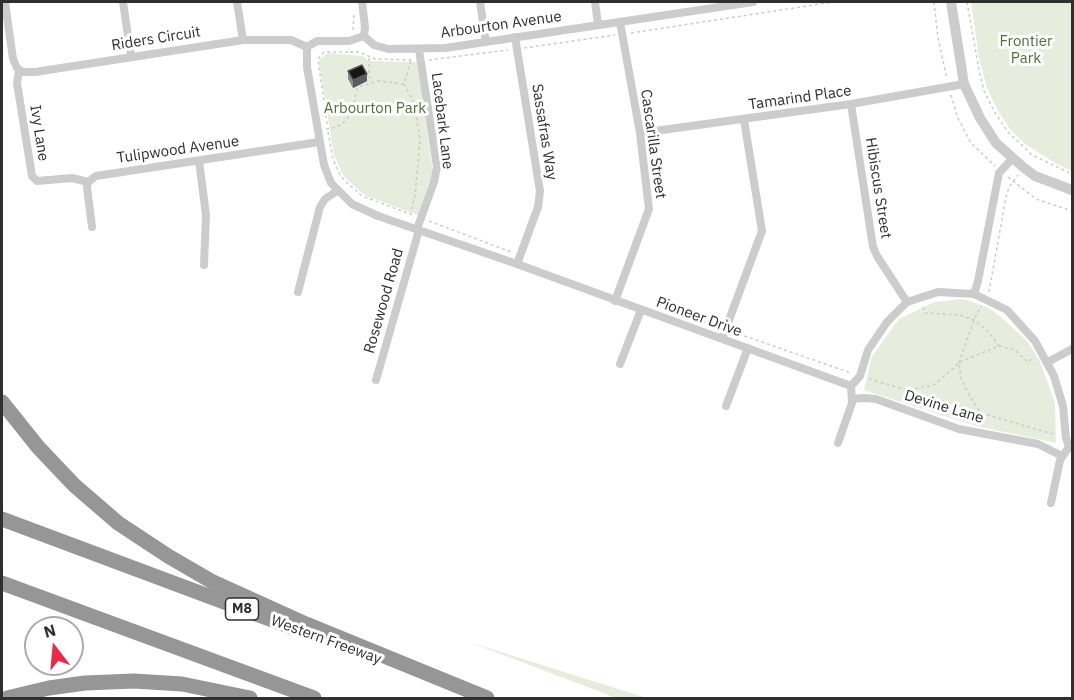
<!DOCTYPE html>
<html>
<head>
<meta charset="utf-8">
<style>
  body { margin:0 }
  #map { position:relative; width:1074px; height:700px; overflow:hidden; background:#fff; font-family:"IBM Plex Sans",sans-serif }
  canvas { display:block }
  .frame { position:absolute; inset:0; border:3px solid #2f2f2f; pointer-events:none }
  .north { position:absolute; left:24px; top:616px; width:60px; height:60px; box-sizing:border-box; background:#fff; border:2px solid #acacac; border-radius:50%; rotate:344deg; font-size:16px; font-weight:700; line-height:24px; text-align:center; color:#2f2f2f }
  .north::after { content:''; display:block; margin:auto; width:21px; height:27px; background:#f12743; clip-path:polygon(50% 0,100% 100%,50% 72%,0 100%) }
</style>
</head>
<body>
<div id="map">
<canvas width="1074" height="700"></canvas>
<div class="frame"></div>
<div class="north">N</div>
</div>
<script>
const g = document.querySelector('canvas').getContext('2d');
g.lineJoin = 'round';
function paint(path, color) { g.fillStyle = color; g.fill(path, 'evenodd'); }
const poly = rows => new Path2D(rows.map(r => 'M' + r).join(''));
function trace(path, color, width, dash) { g.strokeStyle = color; g.lineWidth = width; g.lineCap = dash ? 'butt' : 'round'; g.setLineDash(dash || []); g.stroke(path); }
function drawText(font, color, halo, rows, align = 'center') {
  g.font = font + ' "IBM Plex Sans",sans-serif'; g.lineWidth = 6; g.setLineDash([]); g.textBaseline = 'middle'; g.strokeStyle = halo; g.fillStyle = color; for (const [text, x, y, turn = 0] of rows) {
    g.save(); g.translate(x, y); g.rotate((+turn || 0) * Math.PI / 180); g.textAlign = isNaN(turn) ? turn : align; if (halo) g.strokeText(text, 0, 0); g.fillText(text, 0, 0); g.restore();
  }
}
paint(poly([
  [971,2,1072,2,1072,171,1055,163,1025,144,1010,129,998,111,987,88,979,58],
  [328,53,363,56,368,61,417,62,433,172,418,215,366,196,358,190,343,175,334,155,319,63,320,59],
  [963,299,987,307,1000,316,1028,342,1040,362,1055,403,1056,443,976,426,864,390,872,356,899,319,934,302],
  [469,642,647,698,616,698]
]), '#e7eddc');
trace(poly([
  [934,2,938,38,947,79],
  [967,2,979,70,984,91,994,111,1008,132,1032,155,1072,174],
  [353,30,354,14],
  [631,33,833,2],
  [524,48,615,35],
  [350,52,359,52,375,59,413,60],
  [369,58,369,76,371,81],
  [429,60,508,50],
  [404,84,414,103,420,139,415,196,410,214],
  [951,95,957,116,971,143,995,166],
  [327,124,318,59,324,52,349,52,349,49],
  [326,129,337,127,346,121,353,108,357,89,361,86,378,81,404,84,411,60],
  [328,132,333,159,340,175,346,182,362,196,413,215],
  [1008,177,1036,199,1072,211],
  [429,221,511,252],
  [989,292,1006,197,1009,187,1018,175],
  [923,307,925,313,960,315,974,320,988,331,999,346],
  [674,311,717,327],
  [733,332,851,373],
  [960,362,999,346,1015,350,1028,362,1033,358],
  [959,363,974,320,981,306],
  [869,379,907,390,934,385,959,363,961,378,968,393,981,413,1056,435],
  [908,390,981,413]
]), '#ccc', 1.5, [3, 3]);
trace(poly([
  [5,2,13,59,17,68,23,72,35,72,243,40,291,40,307,47],
  [123,2,131,56],
  [237,2,243,40],
  [362,2,365,27,364,36],
  [480,2,486,42],
  [595,2,598,25],
  [364,36,374,45,388,49,445,48,753,2],
  [515,37,540,191,538,207,517,264],
  [307,47,307,67,324,165,331,183,352,204,378,216,517,264,851,386,860,376,868,350,887,322,907,302,938,292,974,294,1007,310,1035,341,1054,376,1063,406,1066,438,1069,447,1072,448],
  [307,47,317,41,349,41,364,36],
  [19,70,17,83,32,176,37,181,72,178,88,182],
  [851,104,873,247,877,256,907,302],
  [640,133,851,104,964,84],
  [199,161,206,215,204,265],
  [92,227,87,187,88,182,96,176,319,142],
  [417,229,434,182,437,167,419,50],
  [298,292,320,207,325,199,337,191],
  [974,294,978,281,999,173,1012,159],
  [615,301,649,209,640,133,620,22],
  [722,339,762,231,744,120],
  [1048,362,1072,349],
  [620,364,641,310],
  [376,380,419,230],
  [852,399,864,398,876,399,959,429,1038,444,1062,456],
  [726,406,748,348],
  [838,443,852,403,851,386],
  [1051,503,1060,460,1069,447]
]), '#ccc', 8);
trace(poly([
  [951,2,964,84,980,118,996,143,1023,167,1035,176,1072,190]
]), '#ccc', 10);
trace(poly([
  [2,402,38,447,74,485,118,523,168,556,211,581,306,624,487,698],
  [2,519,291,627],
  [2,583,314,698],
  [7,698,49,688,85,683,134,681,182,684,250,698]
]), '#969696', 15);
paint(poly([
  [348,71,367,81,353,88,348,79]
]), '#8a8a8a');
paint(poly([
  [367,74,367,81,353,88,353,80]
]), '#5c5c5c');
const building = poly([
  [362,65,367,74,353,80,348,71,362,65]
]);
paint(building, '#161616');
trace(building, '#5c5c5c', 1.5);
for (const [x, y, w] of [
  [242,609,33]
]) { const box = new Path2D(); box.roundRect(x - w / 2, y - 11, w, 22, 4.5); g.fillStyle = '#fff'; g.fill(box); trace(box, '#2f2f2f', 1.5); }
drawText('bold 14px', '#2f2f2f', null, [
  ["M8",242,609]
]);
drawText('15px', '#2f2f2f', '#fff', [
  ["Arbourton Avenue",501,25,-8],
  ["Riders Circuit",156,39,-9],
  ["Tamarind Place",800,98,-8],
  ["Lacebark Lane",442,121,83],
  ["Sassafras Way",544,132,81],
  ["Ivy Lane",39,133,81],
  ["Cascarilla Street",653,144,82],
  ["Tulipwood Avenue",178,150,-8],
  ["Hibiscus Street",878,188,81],
  ["Rosewood Road",384,301,-74],
  ["Pioneer Drive",699,317,20],
  ["Devine Lane",944,407,17],
  ["Western Freeway",326,640,20]
]);
drawText('15px', '#566e39', '#fff', [
  ["Frontier",1026,42],
  ["Park",1026,59],
  ["Arbourton Park",375,109]
]);
</script>
</body>
</html>
